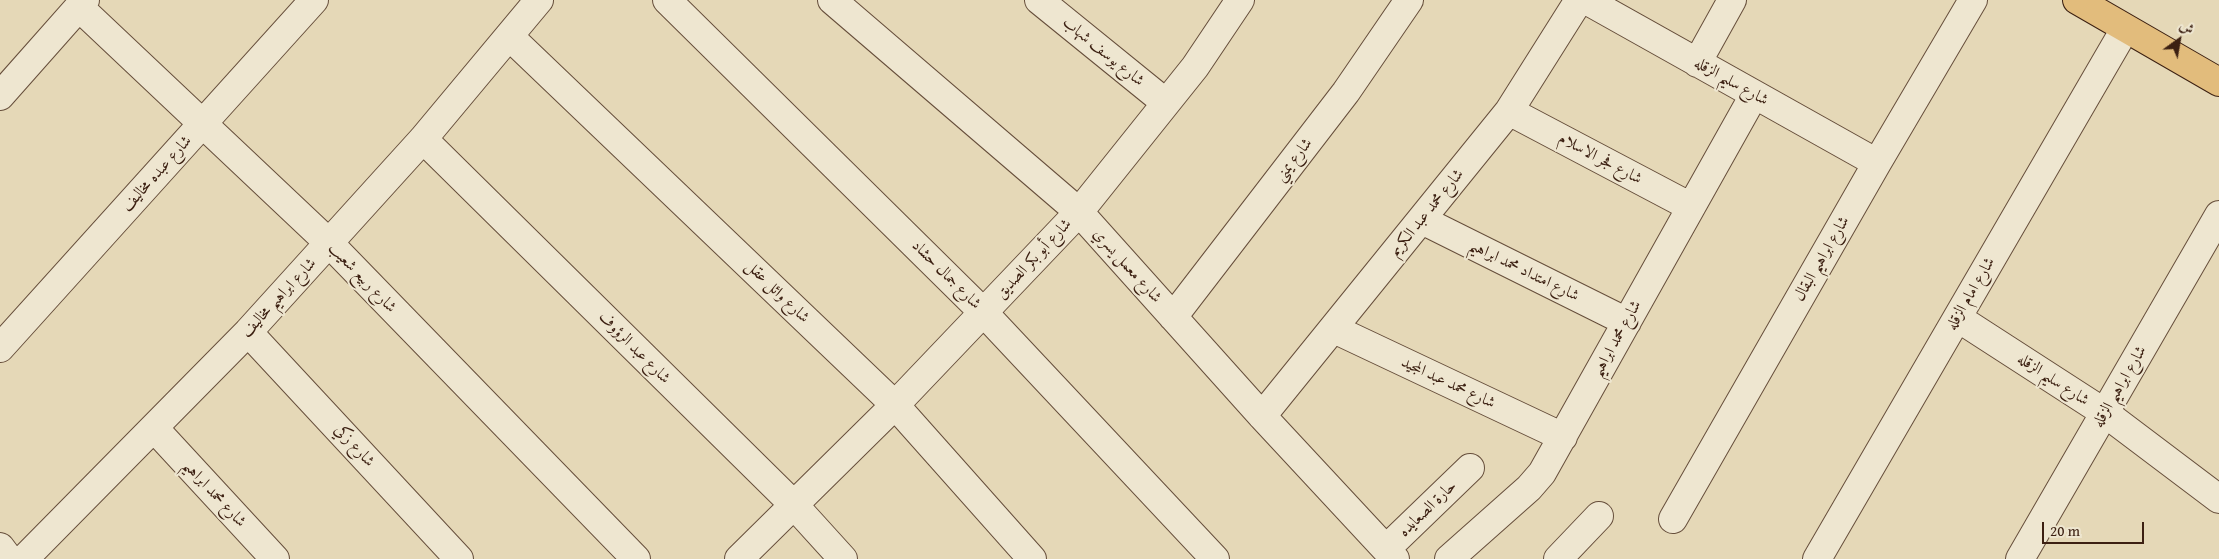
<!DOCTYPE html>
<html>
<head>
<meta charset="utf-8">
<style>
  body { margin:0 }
  #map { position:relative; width:2219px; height:559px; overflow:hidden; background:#e5d8b7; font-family:"Gentium Book Plus",Amiri,serif }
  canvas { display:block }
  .north { position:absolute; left:2154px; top:15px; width:50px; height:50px; -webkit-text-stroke:4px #eee6d0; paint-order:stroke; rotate:32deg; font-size:14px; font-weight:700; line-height:20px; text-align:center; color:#3c2012 }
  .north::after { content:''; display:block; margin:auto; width:18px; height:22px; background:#3c2012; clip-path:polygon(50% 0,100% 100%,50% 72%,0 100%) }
  .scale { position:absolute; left:2042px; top:522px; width:102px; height:22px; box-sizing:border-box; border:2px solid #3c2012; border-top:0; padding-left:6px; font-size:15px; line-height:18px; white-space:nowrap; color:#3c2012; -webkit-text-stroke:4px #eee6d0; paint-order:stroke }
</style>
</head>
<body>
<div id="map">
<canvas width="2219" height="559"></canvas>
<div class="north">ش</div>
<div class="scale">20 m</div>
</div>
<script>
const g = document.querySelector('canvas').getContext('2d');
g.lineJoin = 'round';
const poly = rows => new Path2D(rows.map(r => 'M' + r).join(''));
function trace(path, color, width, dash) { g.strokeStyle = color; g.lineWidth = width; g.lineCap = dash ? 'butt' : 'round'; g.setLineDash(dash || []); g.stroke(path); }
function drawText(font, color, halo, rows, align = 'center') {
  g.font = font + ' "Gentium Book Plus",Amiri,serif'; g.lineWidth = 4; g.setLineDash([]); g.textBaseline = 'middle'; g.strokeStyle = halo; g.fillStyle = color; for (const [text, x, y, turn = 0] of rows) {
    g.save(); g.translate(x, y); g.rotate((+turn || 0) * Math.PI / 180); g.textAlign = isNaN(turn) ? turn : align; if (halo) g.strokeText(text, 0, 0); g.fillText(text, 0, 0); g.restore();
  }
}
const minor = poly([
  [667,0,984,313,1215,559],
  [832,0,1079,212,1262,416,1395,559],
  [1039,0,1166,103],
  [1586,0,1877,163],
  [79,7,329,243,636,559],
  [509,36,895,405,1032,559],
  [1697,63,1732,0],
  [0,96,85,0],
  [1509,111,1691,207],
  [423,139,794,505,843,559],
  [1422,220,1627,322],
  [1173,317,1346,92,1409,0],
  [1958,318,2105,413,2219,499],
  [1334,329,1563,437],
  [248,332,459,559],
  [0,348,314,0],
  [1262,416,1509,111,1579,0],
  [154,428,275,559],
  [1673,519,1877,163,1973,0],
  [0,547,9,559],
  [1386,549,1470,468],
  [24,559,248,332,423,139,539,0],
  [739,559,895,405,1079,212,1195,67,1240,0],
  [1449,559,1529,488,1542,473,1754,95],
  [1558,559,1599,516],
  [1817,559,2125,29],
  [2020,559,2219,215]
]);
const major = poly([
  [2077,0,2219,82]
]);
trace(minor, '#664e3b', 30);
trace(major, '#3c2012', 30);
trace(minor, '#eee6d0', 28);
trace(major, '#e2bc7c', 28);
drawText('16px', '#3c2012', '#eee6d0', [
  ["شارع يوسف شهاب",1103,52,39],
  ["شارع سليم الزقله",1731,82,29],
  ["شارع فجر الاسلام",1600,159,28],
  ["شارع يمني",1294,160,-52],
  ["شارع عبده مخاليف",157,174,-48],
  ["شارع محمد عبد الكريم",1427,213,-51],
  ["شارع أبو بكر الصديق",1034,259,-47],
  ["شارع ابراهيم البقال",1822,259,-60],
  ["شارع معمل يسري",1127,266,48],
  ["شارع امتداد محمد ابراهيم",1524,271,26],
  ["شارع جمال حشاد",946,275,45],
  ["شارع ربيع شعيب",362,278,46],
  ["شارع وائل عقل",777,292,44],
  ["شارع امام الزقله",1971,294,-60],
  ["شارع ابراهيم مخاليف",279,298,-47],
  ["شارع محمد ابراهيم",1617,339,-61],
  ["شارع عبد الرؤوف",634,348,45],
  ["شارع سليم الزقله",2053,380,33],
  ["شارع محمد عبد المجيد",1448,383,25],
  ["شارع ابراهيم الزقله",2120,387,-60],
  ["شارع زكي",354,446,47],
  ["شارع محمد ابراهيم",214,494,47],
  ["حارة الصعايده",1428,509,-44]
]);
</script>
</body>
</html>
